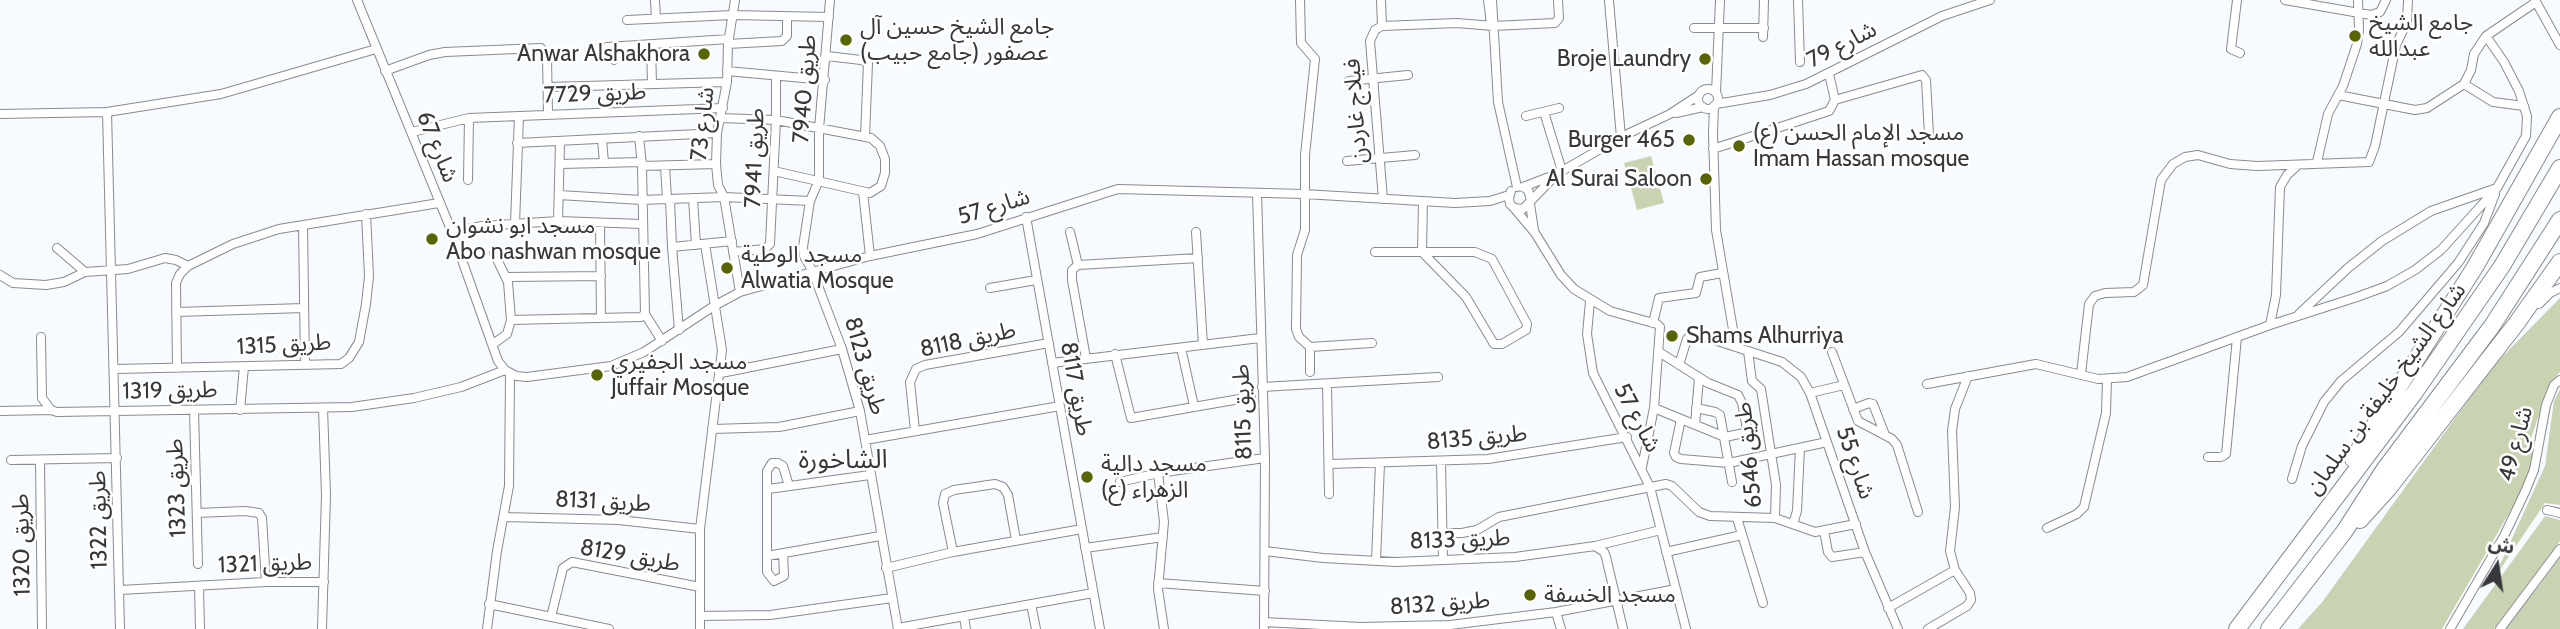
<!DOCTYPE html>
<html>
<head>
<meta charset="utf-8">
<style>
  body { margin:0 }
  #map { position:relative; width:2560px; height:629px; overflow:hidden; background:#f7fafe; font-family:Cabin,"Noto Sans Arabic",sans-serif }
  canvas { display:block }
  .north { position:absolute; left:2462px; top:531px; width:70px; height:70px; -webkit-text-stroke:5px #fff; paint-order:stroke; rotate:12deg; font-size:19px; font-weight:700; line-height:28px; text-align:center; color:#36383b }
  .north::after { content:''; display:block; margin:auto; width:24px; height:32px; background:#36383b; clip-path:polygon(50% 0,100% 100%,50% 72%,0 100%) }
</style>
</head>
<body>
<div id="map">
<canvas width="2560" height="629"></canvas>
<div class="north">ش</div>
</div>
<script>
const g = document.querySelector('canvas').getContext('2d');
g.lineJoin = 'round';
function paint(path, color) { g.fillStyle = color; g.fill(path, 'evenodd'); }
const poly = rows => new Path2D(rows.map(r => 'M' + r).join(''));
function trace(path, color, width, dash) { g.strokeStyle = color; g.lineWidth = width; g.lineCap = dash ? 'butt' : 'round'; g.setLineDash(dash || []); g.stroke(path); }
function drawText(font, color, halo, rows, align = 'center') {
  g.font = font + ' Cabin,"Noto Sans Arabic",sans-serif'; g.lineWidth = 5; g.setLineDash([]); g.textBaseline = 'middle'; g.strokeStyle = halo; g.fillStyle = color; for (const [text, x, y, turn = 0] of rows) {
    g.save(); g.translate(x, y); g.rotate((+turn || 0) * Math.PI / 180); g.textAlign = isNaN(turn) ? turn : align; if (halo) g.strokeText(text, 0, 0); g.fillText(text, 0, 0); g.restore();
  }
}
paint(poly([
  [1651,156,1664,203,1637,210,1624,163],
  [2560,298,2560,372,2550,384,2531,438,2534,470,2442,629,2298,629,2323,601,2492,367],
  [2560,389,2560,505,2545,503,2493,580,2545,466,2554,401],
  [2545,516,2560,520,2560,541,2494,629,2463,629],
  [2560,556,2560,629,2504,629,2540,584]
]), '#c9d3b2');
const street = poly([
  [357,0,452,232,498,361,505,370,516,376,527,377,611,366,644,352,714,306,740,292,870,256,977,234,1118,189,1304,194,1455,203,1490,201,1509,195],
  [655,0,656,19],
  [735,0,728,44,727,82,717,133,716,164,718,185,724,197,740,292],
  [830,0,819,129,819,180,810,201,803,247,804,256,812,270,842,349,860,411,898,629],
  [1300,0,1301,43,1315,59,1305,155,1305,230,1297,255,1296,329,1299,337,1310,347],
  [1381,0,1382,26],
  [1488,0,1491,24],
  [1492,0,1498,102,1517,187],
  [1798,0,1800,62],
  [2237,0,2231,49,2240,53],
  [2285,0,2371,15,2380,12,2386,0],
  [2535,0,2560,45],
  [1609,1,1621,137],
  [627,20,732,15,829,17],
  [1694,28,1764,28],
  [1763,37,1764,0],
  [728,44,782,41,787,36,787,17],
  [651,45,652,84],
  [607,47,729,39],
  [827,56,861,60,868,63,865,137],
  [614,60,614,46],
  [385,71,429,55,445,52,541,48,547,57,548,114],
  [727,71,825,80],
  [1349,81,1408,75],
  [2464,84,2493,102,2524,106],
  [548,87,727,82],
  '1698 99a10 10 0 1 1 20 0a10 10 0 1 1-20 0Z',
  [1716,93,1720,0],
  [2338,95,2415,110,2427,108,2464,84,2471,70,2474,54,2486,36,2536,2],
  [1835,100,1922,75,1926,80,1929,135],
  [1716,104,1770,95,1806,84,1942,16,1990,0],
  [1714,106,1713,134,1716,230,1736,347],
  [107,112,120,629],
  [1544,112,1562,171],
  [1676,113,1703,107],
  [0,114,107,112,221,94,376,49],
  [1526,116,1559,108],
  [720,118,776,120,871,138,880,146,885,159,885,173,881,186,870,193,774,171],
  [412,132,469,118,723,108],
  [602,139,604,163],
  [517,143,717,133],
  [1713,149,1829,111,1835,100,1829,74],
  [1347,161,1415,155],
  [2317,162,2328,114,2343,86,2357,44,2359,30,2358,0],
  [560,164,642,162],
  [642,166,716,164],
  [665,166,667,199],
  [468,180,469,118],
  [1523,187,1557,174,1621,137,1670,114,1699,95],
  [1523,187,1528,190,1531,200],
  [1511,191,1509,198,1510,204,1514,208,1523,209,1552,179],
  [863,192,870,256],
  [1257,193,1265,458,1264,629],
  [559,195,641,200,724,197,810,201],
  [693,198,696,245],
  [670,199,672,247,679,330],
  [1383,199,1370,41,1375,30,1382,26,1457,23,1493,26,1555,23,1559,18,1558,0],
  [1530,204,1534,230],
  [1514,208,1535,233,1561,275,1574,289,1610,311,1657,324,1660,327,1654,408,1642,467],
  [1026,217,1100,629],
  [558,221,560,143],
  [600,223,601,318],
  [515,224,519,116],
  [303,225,305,365],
  [452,232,482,226,558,221,642,224],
  [1070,232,1078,265],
  [1196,232,1203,345],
  [672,247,732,241],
  [57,248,85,272],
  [733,252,765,249,770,244,776,120,776,77],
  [1375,252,1422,252,1423,201],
  [1422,252,1475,252,1492,259,1527,324,1526,330,1502,344,1494,344,1466,297,1422,252],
  [0,275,13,283,46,285,64,282,85,272,128,269,165,258,176,260,188,266],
  [507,277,601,276],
  [990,288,1036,280],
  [1590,301,1587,334,1593,373,1650,487,1686,629],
  [2539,304,2550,293,2560,288],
  [176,312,304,308],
  [645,314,662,341],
  [2299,314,2348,268,2382,241,2431,211,2494,189],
  [511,320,641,317,645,314,642,166,639,136],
  [1653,323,1659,298,1696,293,1700,277,1722,273],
  [2270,325,2276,295,2280,187,2287,175,2298,165],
  [41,337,42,398,51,410,57,412,352,407,414,398,461,387,505,370],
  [493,344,507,334,511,320,508,282,494,253],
  [1310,347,1372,343],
  [1181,348,1194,406],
  [1748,351,1752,381,1761,389,1776,485,1775,518],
  [1832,352,1858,421,1892,439,1897,445,1918,512],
  [1115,354,1131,418,1251,397],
  [1086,358,1072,280,1072,270,1078,265,1198,258],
  [1052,363,1260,338],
  [1679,365,1687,339,1691,335,1696,334,1782,362,1801,377,1810,393,1865,552,1898,629],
  [177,368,176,283,180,274,188,266,233,244,279,229,439,203],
  [115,369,341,364,349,358,359,342,366,304,369,276,366,214],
  [1310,372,1310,347],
  [721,373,842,349],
  [2081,374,2089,304,2095,296,2105,293,2134,292,2143,285,2161,180,2173,164,2185,157,2198,155,2230,164,2257,166,2369,162,2375,146,2396,45,2407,22,2408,0],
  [1327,384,1329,494],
  [1927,384,2036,364,2098,379,2127,377,2270,325,2357,297,2387,286,2415,270,2441,250,2497,188,2526,136,2527,116,2519,91,2504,62,2486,36],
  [1262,387,1438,377],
  [1810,393,1844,385],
  [1654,408,1725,437,1744,433,1747,429,1742,403,1738,395,1708,383,1659,352],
  [1696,408,1715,412,1720,415,1732,482],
  [1853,409,1869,403,1873,404,1885,435],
  [194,410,198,564],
  [240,410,244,367],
  [0,411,51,410],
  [1681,419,1674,453,1676,457,1681,459,1729,463,1827,442],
  [1695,425,1699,378],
  [712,429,779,427,860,411],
  [915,431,910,382,916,369,925,365,1049,343],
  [865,440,1060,406],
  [2208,457,2221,457,2226,454,2237,337],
  [11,460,117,458],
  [40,460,42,629],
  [1441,462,1443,560],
  [1329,464,1488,459,1627,437],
  [1158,473,1164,522,1158,589,1164,629],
  [2292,479,2302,446,2324,402,2341,381,2399,332,2458,263,2484,223,2495,194],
  [1120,482,1158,473,1265,458],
  [768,489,870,475],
  [2547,510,2560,513],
  [197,513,245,511,259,513,262,518,266,582],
  [504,517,619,520,700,529],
  [1737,518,1763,603],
  [1793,524,1797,511,1800,448],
  [2047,528,2077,514,2084,507,2106,413,2107,380],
  [1824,531,1828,552,1832,557,1865,552],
  [1442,533,1462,533,1477,530,1499,517,1666,484,1672,486,1699,512,1710,516,1775,518,1815,532,1856,524],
  [1595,546,1661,530],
  [1085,548,1163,537],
  [1265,551,1323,558,1396,562,1515,557,1595,546,1604,552,1606,557,1623,629],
  [953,552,943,503,945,494,954,490,995,484,1003,487,1008,495,1016,540],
  [1666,552,1742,535],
  [783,553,784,576,774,581,767,572,767,471,772,463,778,463,783,466,789,486],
  [767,556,880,536],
  [1376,561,1380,463],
  [886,568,953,552,1082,529],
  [1158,583,1265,591],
  [199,586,200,629],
  [120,590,266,582,324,582],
  [489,604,609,629],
  [1031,604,1036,629],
  [1888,608,1955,570],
  [1556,612,1561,629],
  [700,616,770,615,892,598],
  [551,617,563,568,572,562,700,587],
  [964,617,966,629],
  [1264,622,1361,627,1450,625,1556,612,1676,589],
  [898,628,1093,593],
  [322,629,326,495,323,408],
  [487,629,497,551,509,486,510,374],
  [700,629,700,529,722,350,705,244],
  [1928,629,1967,606,1971,600,1970,593,1955,570,1950,551,1955,507,1952,431,1955,409,1968,376],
  [2450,629,2504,536,2525,492,2534,470,2546,405,2554,385,2560,380],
  [2500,629,2560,549]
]);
const highway = poly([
  [2353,459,2475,267,2560,117],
  [2360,520,2388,489,2516,324,2560,262],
  [2237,629,2415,392,2502,266,2560,168],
  [2269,629,2344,532,2384,470,2492,326,2560,220]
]);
trace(street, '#878b92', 10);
trace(highway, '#878b92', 18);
trace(street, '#fff', 8);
trace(highway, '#fff', 16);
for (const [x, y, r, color] of [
  [2355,36,7,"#586406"],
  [846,40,7,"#586406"],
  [704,54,7,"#586406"],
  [1705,59,7,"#586406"],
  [1689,140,7,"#586406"],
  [1739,146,7,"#586406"],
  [1706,179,7,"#586406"],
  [432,239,7,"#586406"],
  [727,268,7,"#586406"],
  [1672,336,7,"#586406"],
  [597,375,7,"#586406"],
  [1087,477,7,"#586406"],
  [1530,595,7,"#586406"]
]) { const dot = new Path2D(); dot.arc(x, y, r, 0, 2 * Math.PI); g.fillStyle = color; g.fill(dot); trace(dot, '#fff', 2.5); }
drawText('23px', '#36383b', '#fff', [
  ["جامع الشيخ",2369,23],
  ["عبدالله",2369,49],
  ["جامع الشيخ حسين آل",860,27],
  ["عصفور (جامع حبيب)",860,53],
  ["Anwar Alshakhora",690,54,"right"],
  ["Broje Laundry",1691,59,"right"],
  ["مسجد الإمام الحسن (ع)",1753,133],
  ["Imam Hassan mosque",1753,159],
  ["Burger 465",1675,140,"right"],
  ["Al Surai Saloon",1692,179,"right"],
  ["مسجد ابو نشوان",446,226],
  ["Abo nashwan mosque",446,252],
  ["مسجد الوطية",741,255],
  ["Alwatia Mosque",741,281],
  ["Shams Alhurriya",1686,336],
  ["مسجد الجفيري",611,362],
  ["Juffair Mosque",611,388],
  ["مسجد دالية",1101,464],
  ["الزهراء (ع)",1101,490],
  ["مسجد الخسفة",1544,595]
], 'left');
drawText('23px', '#36383b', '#fff', [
  ["شارع 79",1842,45,-27],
  ["طريق 7940",805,89,-86],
  ["طريق 7729",595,94,-2],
  ["فيلاج غاردن",1356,111,-94],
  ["شارع 73",703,124,-84],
  ["شارع 67",437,147,68],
  ["طريق 7941",755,158,-88],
  ["شارع 57",994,207,-17],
  ["طريق 8118",968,340,-12],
  ["طريق 1315",284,345,-3],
  ["طريق 8123",865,366,74],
  ["طريق 8117",1076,389,80],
  ["شارع الشيخ خليفة بن سلمان",2386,389,-54],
  ["طريق 1319",170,391,-1],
  ["طريق 8115",1243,412,-92],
  ["شارع 57",1637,418,62],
  ["طريق 8135",1477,438,-5],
  ["شارع 49",2516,444,-75],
  ["طريق 6546",1749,455,-96],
  ["شارع 55",1855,463,71],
  ["طريق 1323",177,488,-92],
  ["طريق 8131",603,502,3],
  ["طريق 1322",99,520,-91],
  ["طريق 8133",1460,540,-2],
  ["طريق 1320",22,545,-91],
  ["طريق 8129",630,556,10],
  ["طريق 1321",265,564,-2],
  ["طريق 8132",1440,604,-4]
]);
drawText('26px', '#36383b', '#fff', [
  ["الشاخورة",843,460]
]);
</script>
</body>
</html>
